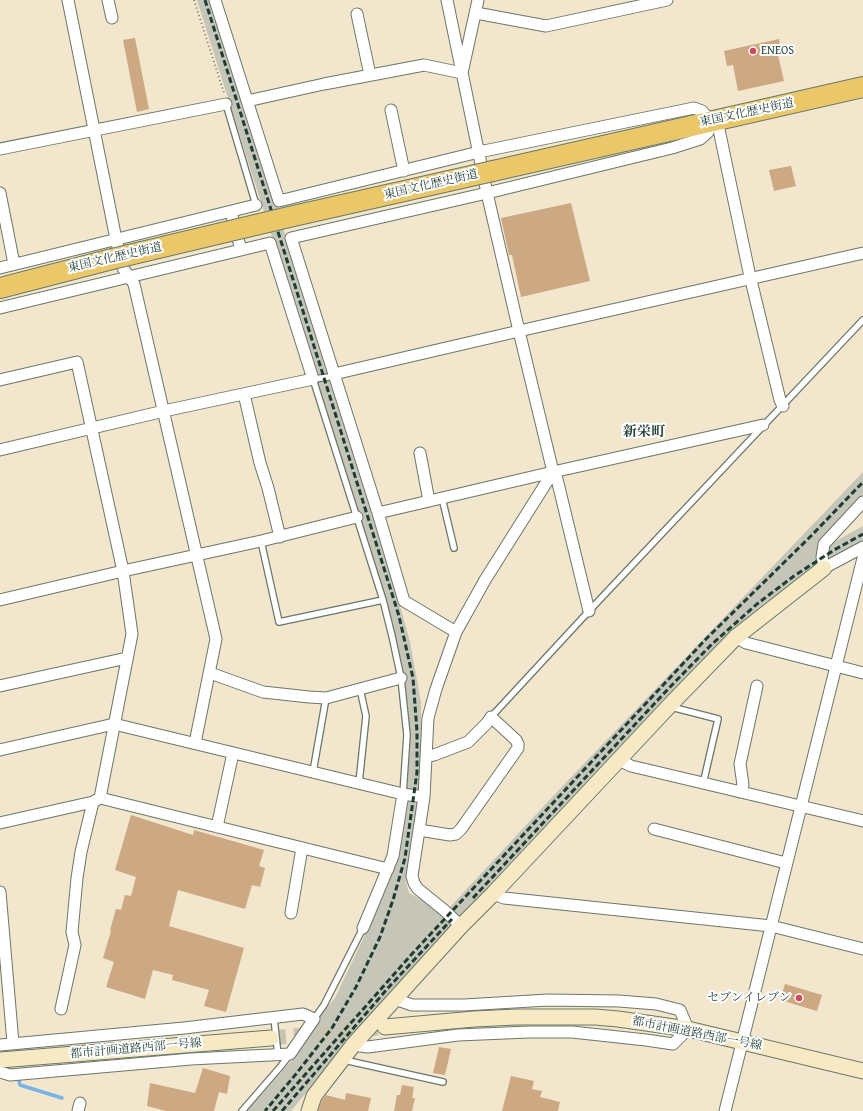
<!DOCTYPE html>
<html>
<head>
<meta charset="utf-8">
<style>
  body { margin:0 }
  canvas { display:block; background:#f2e6cc }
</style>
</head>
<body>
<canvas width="863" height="1111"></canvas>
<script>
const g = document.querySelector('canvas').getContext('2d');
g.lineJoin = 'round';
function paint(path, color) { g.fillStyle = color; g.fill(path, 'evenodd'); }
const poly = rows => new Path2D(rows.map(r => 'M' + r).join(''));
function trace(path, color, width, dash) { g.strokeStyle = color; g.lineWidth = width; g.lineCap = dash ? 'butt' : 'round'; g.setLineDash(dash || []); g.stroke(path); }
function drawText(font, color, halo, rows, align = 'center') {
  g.font = font + ' "Gentium Book Plus","Noto Serif JP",serif'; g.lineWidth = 4; g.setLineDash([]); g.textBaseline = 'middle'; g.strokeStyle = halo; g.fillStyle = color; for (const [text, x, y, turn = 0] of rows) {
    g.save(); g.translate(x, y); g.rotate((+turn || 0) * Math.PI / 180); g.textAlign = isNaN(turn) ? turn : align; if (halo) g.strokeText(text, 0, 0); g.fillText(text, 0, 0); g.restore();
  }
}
paint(poly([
  [197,0,211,0,329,373,316,376],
  [331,379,382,540,410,642,421,702,421,737,420,792,409,793,407,789,410,742,409,721,406,689,395,636,368,541,317,381],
  [863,472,863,496,820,540,817,544,818,563,464,917,459,918,450,907,556,793],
  [863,526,863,541,826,561,829,545],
  [409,798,417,801,419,804,406,882,409,893,436,908,453,925,453,929,319,1077,291,1111,247,1111,294,1058,319,1017,335,998,362,941,397,860,406,800]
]), '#c5c5b8');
trace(poly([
  [19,1081,20,1085,62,1098]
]), '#79b2e9', 3.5);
paint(poly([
  [135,38,149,109,137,112,123,40],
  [779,39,782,54,778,55,784,81,738,91,733,65,727,66,724,51],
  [791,166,796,186,774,191,769,170],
  [571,203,590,281,521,297,512,255,509,255,501,218],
  [131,815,193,835,194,830,264,850,259,866,265,868,260,887,252,885,245,909,178,890,169,926,244,948,226,1012,204,1006,209,990,172,980,173,975,153,970,145,999,106,987,114,962,103,958,111,931,110,930,116,909,121,910,125,895,131,896,136,877,115,870],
  [785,984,822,995,817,1011,780,1000],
  [439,1047,451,1049,445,1075,433,1073],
  [203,1068,230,1076,227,1094,219,1092,214,1111,166,1111,147,1106,150,1083,195,1093],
  [511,1076,534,1081,532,1089,542,1091,540,1097,560,1102,558,1111,502,1111],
  [402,1085,414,1087,412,1098,415,1098,412,1111,394,1111,397,1095,400,1095],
  [346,1093,371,1098,368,1111,318,1111,322,1100,326,1095,345,1100]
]), '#cca883');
trace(poly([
  [271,1038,378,1028]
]), '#c8c4ae', 15, [15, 8]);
const lane = poly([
  [226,104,256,205],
  [334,374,329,377,313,379,383,600,392,636,401,678,407,735,403,794],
  [442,498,454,548],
  [261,541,279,622,383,600],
  [671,707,718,719,703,784],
  [491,717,589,611,863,320],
  [313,772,326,698],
  [359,783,366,716,360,689],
  [274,1018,278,1055],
  [314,1019,324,1005,363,928],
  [344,1060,443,1082],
  [242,1111,281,1066,290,1054]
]);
const street = poly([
  [68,0,116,239,123,268,134,284,216,639,195,743],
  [108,0,112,18],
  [215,0,279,201,479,152,694,108,702,111,711,121,708,132,700,139,672,148,487,193,291,238,378,513,404,601,456,632],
  [447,0,487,193,519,331,863,253],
  [476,13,546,26,667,0],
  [357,14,370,75],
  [247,101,324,84,424,65,462,73,478,0],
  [391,110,404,171],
  [717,120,749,272,780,400,783,406],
  [0,149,226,104],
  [0,193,14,264],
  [231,212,241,250],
  [0,268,256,205],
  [0,308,270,243,313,379,164,411,0,450],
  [334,374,519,331,553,472,485,580,456,632,436,689,428,718,424,797,412,876,414,883,418,889,444,910,461,926],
  [0,380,77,362,123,571,132,634,100,798,93,802,0,823],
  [244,394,260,463,268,488,280,537],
  [420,453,429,501],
  [553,472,557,479,589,611],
  [863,502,824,544,822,557,824,568,863,547],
  [378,513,553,472,763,425],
  [0,600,123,571,261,541,357,517],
  [736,637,746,643,863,673],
  [210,673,263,692,309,697,326,698,401,678],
  [0,686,127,658],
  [0,750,114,724,403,794,424,797],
  [619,760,631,766,863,821],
  [740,792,743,785,740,764,757,686],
  [100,798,388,869],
  [217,827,233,753],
  [654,829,786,863],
  [419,830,450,835,456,834,461,829,518,748,518,744,516,740,491,717,487,723,468,742,434,755,426,757],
  [0,892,13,1043],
  [493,894,504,898,771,926,863,949],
  [291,913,302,848],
  [363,928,393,856,403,794],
  [61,1009,75,945,72,932,77,878,81,852,93,802],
  [354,1044,360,1046,368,1047,458,1035,529,1032,572,1032,646,1040,673,1044,688,1029,680,1010,656,1004,619,1001,548,1000,464,1005,412,1005,395,999],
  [0,1045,184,1028,303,1014,314,1019,290,1054,191,1059,10,1075,0,1072],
  [78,1111,80,1103],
  [725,1111,863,558]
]);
const secondary = poly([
  [385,1027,474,1019,516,1017,595,1017,618,1019,688,1029,863,1071],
  [0,1060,271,1038],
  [309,1111,314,1096,354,1044,461,926,493,894,671,704,736,637,824,568]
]);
const highway = poly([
  [493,171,863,87],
  [0,288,112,259]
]);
trace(lane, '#697869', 8);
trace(street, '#697869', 13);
trace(secondary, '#697869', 17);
trace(highway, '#697869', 22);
trace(poly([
  [194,0,224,93]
]), '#697869', 2, [1, 3]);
trace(lane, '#fff', 5.5);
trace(street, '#fff', 11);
trace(secondary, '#f7e9c3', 15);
trace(highway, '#eac769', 20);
trace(poly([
  [205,0,399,616,413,678,417,732,417,772,405,858,393,900,380,937,356,987,332,1028,296,1074,265,1111],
  [473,898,669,688,712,644,757,604,794,576,834,550,863,534],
  [273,1111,411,955,665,683,706,639,812,535,863,482],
  [282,1111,388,988,452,919]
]), '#1f3d34', 3, [6, 3]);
const highwayBridge = poly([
  [112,259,289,217,493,171]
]);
trace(highwayBridge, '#697869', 22, []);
trace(highwayBridge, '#eac769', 20);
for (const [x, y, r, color] of [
  [753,51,4,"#d1495b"],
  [799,998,4,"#d1495b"]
]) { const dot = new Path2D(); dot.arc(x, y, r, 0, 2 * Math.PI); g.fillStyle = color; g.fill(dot); trace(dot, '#fff', 1.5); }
drawText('12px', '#1f3d34', '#fff', [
  ["ENEOS",761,51],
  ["セブンイレブン",791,998,"right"]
], 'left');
drawText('12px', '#1f3d34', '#fff', [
  ["東国文化歴史街道",747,113,-12],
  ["東国文化歴史街道",431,185,-13],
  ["東国文化歴史街道",115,258,-13],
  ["都市計画道路西部一号線",697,1034,11],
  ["都市計画道路西部一号線",136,1049,-5]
]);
drawText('bold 14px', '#1f3d34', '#fff', [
  ["新栄町",644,432]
]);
</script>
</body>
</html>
